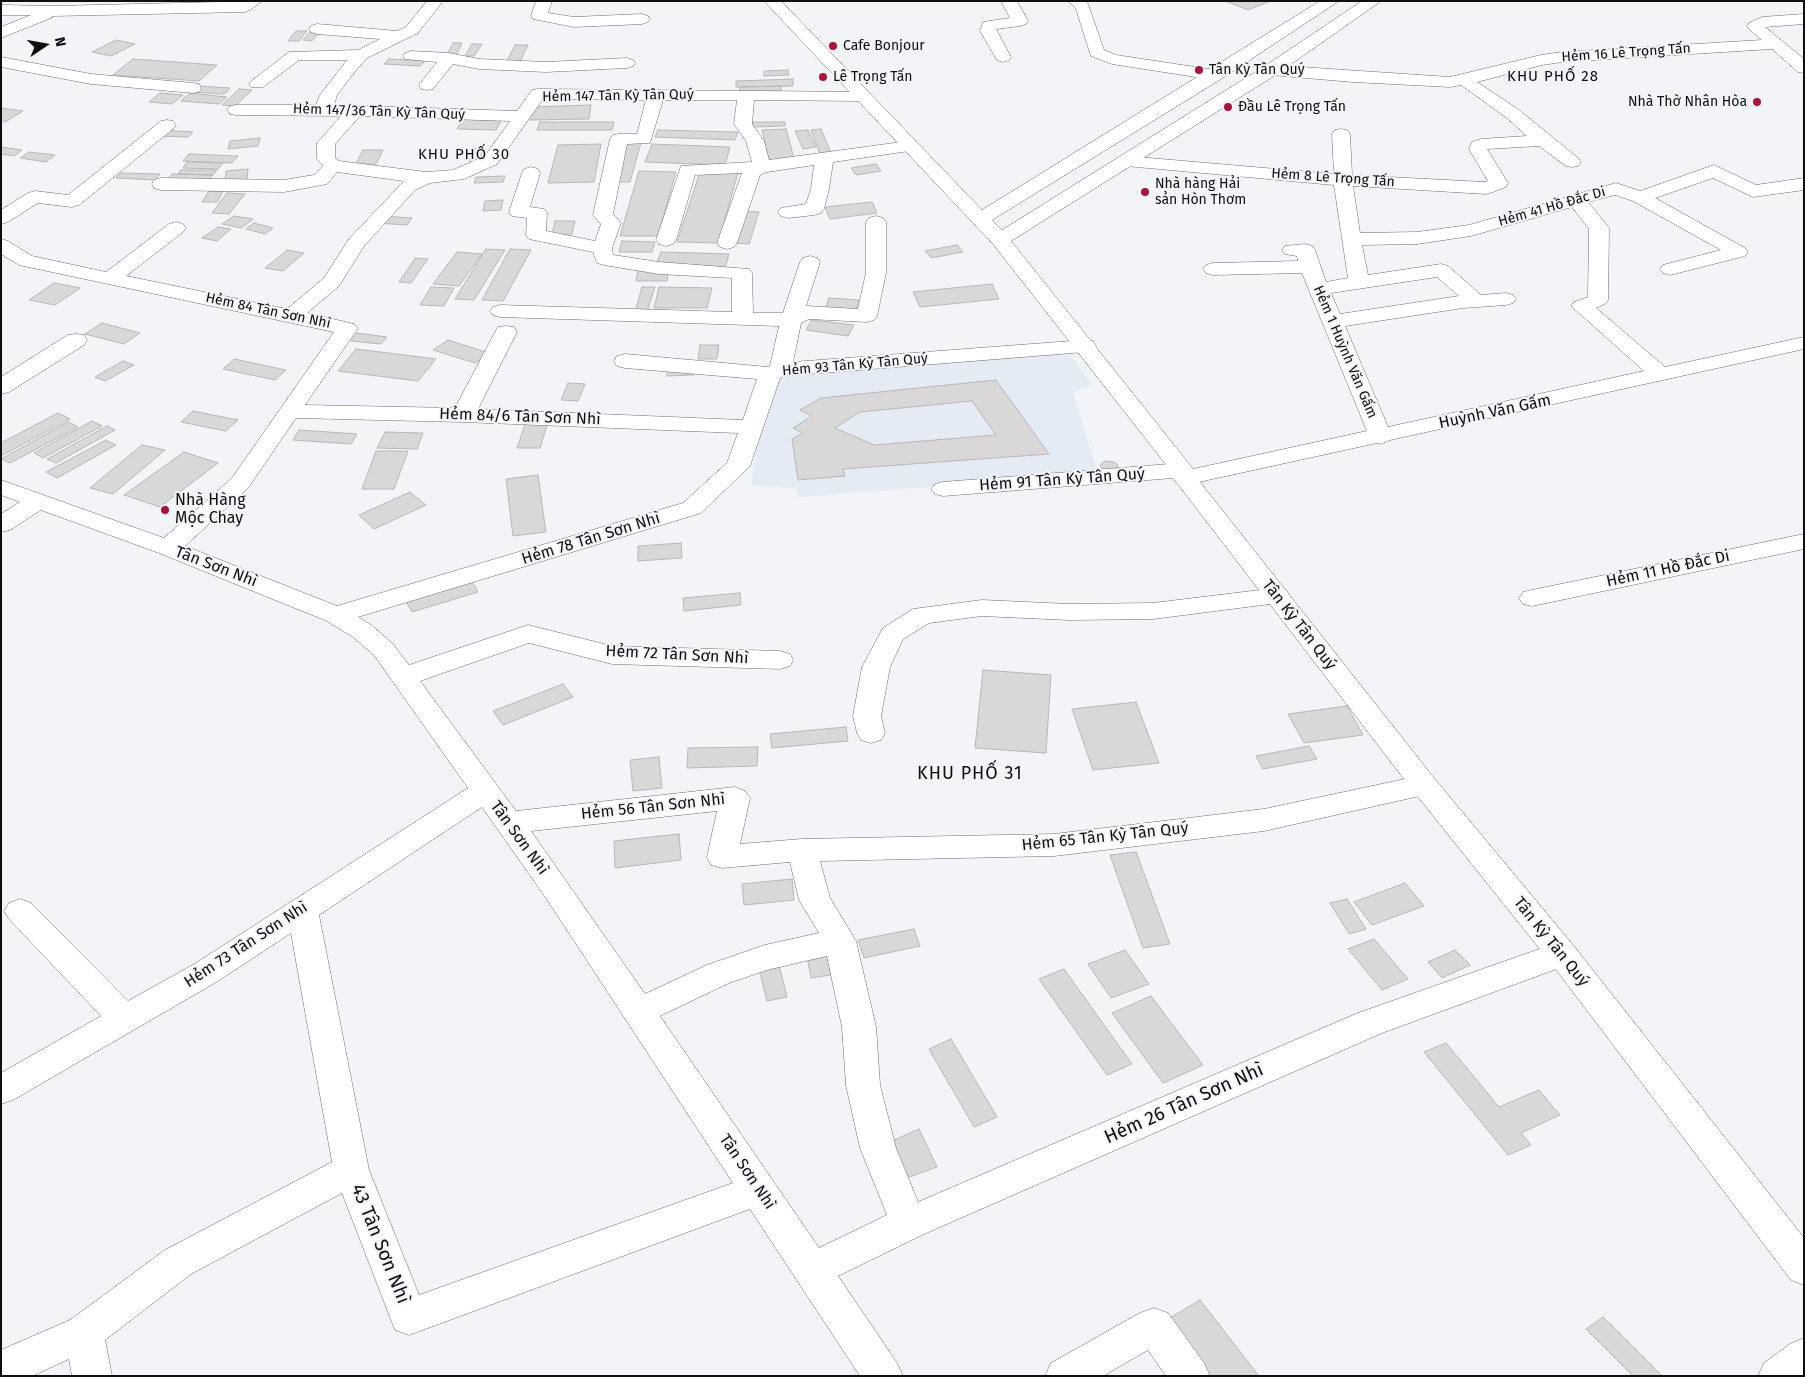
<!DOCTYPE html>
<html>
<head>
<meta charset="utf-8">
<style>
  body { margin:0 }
  #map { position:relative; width:1805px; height:1377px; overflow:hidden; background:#f2f4f7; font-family:"Fira Sans",sans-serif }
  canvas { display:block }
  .frame { position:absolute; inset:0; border:2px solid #0f0f10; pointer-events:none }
  .north { position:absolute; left:20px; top:20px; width:50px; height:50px; -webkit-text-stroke:4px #f2f4f7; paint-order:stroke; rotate:78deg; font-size:14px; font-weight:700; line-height:20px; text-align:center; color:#0f0f10 }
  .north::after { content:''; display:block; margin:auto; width:18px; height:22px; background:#0f0f10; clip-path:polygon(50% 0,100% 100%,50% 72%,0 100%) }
</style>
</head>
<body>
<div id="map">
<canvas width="1805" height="1377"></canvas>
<div class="frame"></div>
<div class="north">N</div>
</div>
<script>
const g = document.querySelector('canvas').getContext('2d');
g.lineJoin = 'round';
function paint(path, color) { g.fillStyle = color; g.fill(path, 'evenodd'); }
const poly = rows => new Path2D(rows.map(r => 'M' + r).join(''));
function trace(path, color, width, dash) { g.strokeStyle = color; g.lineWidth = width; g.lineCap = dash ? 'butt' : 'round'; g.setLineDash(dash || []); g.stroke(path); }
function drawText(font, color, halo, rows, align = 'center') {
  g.font = font + ' "Fira Sans",sans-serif'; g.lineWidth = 4; g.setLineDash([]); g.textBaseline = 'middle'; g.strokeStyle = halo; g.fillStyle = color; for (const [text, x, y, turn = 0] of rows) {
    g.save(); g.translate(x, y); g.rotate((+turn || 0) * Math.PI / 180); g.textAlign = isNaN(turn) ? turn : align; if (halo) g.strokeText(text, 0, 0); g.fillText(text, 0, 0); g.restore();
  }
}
paint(poly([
  [1066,350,1093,385,1073,392,1098,474,798,497,797,488,751,485,767,375]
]), '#e5ebf5');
const building = poly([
  [1225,1,1271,1,1248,10,1225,1],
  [296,31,307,31,299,41,288,41,296,31],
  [310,32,319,32,312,41,303,40,310,32],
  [116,40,135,44,111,56,92,52,116,40],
  [453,43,462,43,456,55,447,55,453,43],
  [472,44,482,44,474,56,465,56,472,44],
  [515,45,528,45,519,63,506,63,515,45],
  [133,59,217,65,199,81,113,75,133,59],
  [389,59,425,61,420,66,384,64,389,59],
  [788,70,789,75,764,76,764,71,788,70],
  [793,79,793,86,736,87,736,81,793,79],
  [199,86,230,88,224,94,193,92,199,86],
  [781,86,781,91,740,92,740,87,781,86],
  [239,89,252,90,235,106,222,105,239,89],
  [160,93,183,95,172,104,149,102,160,93],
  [190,93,227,97,219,104,181,101,190,93],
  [591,105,589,119,527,120,530,107,591,105],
  [1,108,23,111,5,122,1,121,1,108],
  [463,118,502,119,496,130,457,129,463,118],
  [540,122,614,122,612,130,537,130,540,122],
  [752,122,785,122,785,126,753,127,752,122],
  [786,129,794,158,769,160,762,130,786,129],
  [821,129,831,153,820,154,811,130,821,129],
  [162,130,193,132,188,137,157,136,162,130],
  [658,130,738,132,735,140,655,137,658,130],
  [808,130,816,147,803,149,795,131,808,130],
  [260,138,258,146,228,149,230,141,260,138],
  [620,139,642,139,630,182,608,182,620,139],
  [601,144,594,182,548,183,558,145,601,144],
  [652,144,730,147,725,165,645,162,652,144],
  [1,147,22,150,14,156,1,154,1,147],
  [474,148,484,148,478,161,469,161,474,148],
  [363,150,383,150,376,164,356,164,363,150],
  [29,152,55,155,46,162,20,158,29,152],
  [189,154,238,156,232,163,183,161,189,154],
  [187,162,223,163,218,169,183,168,187,162],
  [876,164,881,171,856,175,851,168,876,164],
  [248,169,247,180,225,182,226,171,248,169],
  [181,170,217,170,213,175,178,174,181,170],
  [639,171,676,172,658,236,620,236,639,171],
  [700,172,738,173,718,243,677,242,700,172],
  [121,173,160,174,155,180,116,178,121,173],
  [172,174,178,174,213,175,208,181,167,181,172,174],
  [505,176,503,182,474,183,476,177,505,176],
  [209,191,223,191,217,202,202,202,209,191],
  [227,193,245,194,229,214,212,213,227,193],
  [503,200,501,210,483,211,485,201,503,200],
  [872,202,877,213,830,219,825,207,872,202],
  [744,211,759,212,749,244,733,243,744,211],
  [234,216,253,219,241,228,222,224,234,216],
  [382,216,412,218,407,225,377,223,382,216],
  [555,221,575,221,572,234,552,235,555,221],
  [254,223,273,228,265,234,246,229,254,223],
  [218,227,231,229,217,241,202,238,218,227],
  [622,241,655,242,652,252,619,252,622,241],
  [957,245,963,252,931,258,925,251,957,245],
  [486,249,505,250,474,300,455,299,486,249],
  [510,249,531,250,503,301,482,300,510,249],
  [287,250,304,253,283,271,265,268,287,250],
  [457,252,482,254,459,286,433,284,457,252],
  [661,252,729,254,725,268,656,265,661,252],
  [415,258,428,259,411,283,399,282,415,258],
  [638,270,669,270,667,281,636,281,638,270],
  [54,283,80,288,55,305,29,300,54,283],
  [992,284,999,299,920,307,913,292,992,284],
  [431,287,454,288,444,306,420,305,431,287],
  [642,287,655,287,647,312,635,312,642,287],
  [659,287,712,288,707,308,654,308,659,287],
  [829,298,859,300,855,312,825,310,829,298],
  [812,320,854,325,848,336,806,330,812,320],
  [102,323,140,333,124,344,85,334,102,323],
  [357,333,387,337,381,344,351,341,357,333],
  [448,340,489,353,475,363,433,350,448,340],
  [700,345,719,345,717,359,698,359,700,345],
  [356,349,436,359,418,381,338,371,356,349],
  [234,359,286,370,275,380,223,369,234,359],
  [123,361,134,365,105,381,95,377,123,361],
  [667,367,693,369,694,375,667,376,667,367],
  [996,380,1049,454,843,469,845,476,798,480,792,439,803,433,793,428,812,416,800,410,821,398,996,380],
  [972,401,996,435,874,445,835,428,860,412,972,401],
  [568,383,585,384,578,401,561,400,568,383],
  [193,411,238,420,226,431,181,422,193,411],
  [58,413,70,419,1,456,1,443,58,413],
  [92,421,102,426,43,458,34,453,92,421],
  [68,422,78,427,10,463,1,459,68,422],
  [526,422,548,422,540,448,517,448,526,422],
  [107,426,115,430,56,463,47,459,107,426],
  [299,430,357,434,351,444,293,440,299,430],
  [385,432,423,433,417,449,377,448,385,432],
  [106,440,116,445,57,478,46,472,106,440],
  [142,445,165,450,113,494,90,488,142,445],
  [376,451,408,451,394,489,362,489,376,451],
  [184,452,218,463,160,507,124,495,184,452],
  [1105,461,1114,462,1118,465,1117,468,1103,470,1100,465,1105,461],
  [538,475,546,532,513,536,506,479,538,475],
  [410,492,426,505,374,529,359,515,410,492],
  [681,543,682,558,638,561,638,546,681,543],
  [470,578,478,592,412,612,404,598,470,578],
  [740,593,741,605,684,611,683,598,740,593],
  [983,670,1051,675,1046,753,975,748,983,670],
  [563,684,573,697,503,725,493,711,563,684],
  [1136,702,1159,763,1093,770,1072,709,1136,702],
  [1347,706,1363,735,1304,743,1288,714,1347,706],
  [846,727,848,741,772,748,770,734,846,727],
  [1309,746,1317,759,1263,769,1256,756,1309,746],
  [758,747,757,766,687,768,688,748,758,747],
  [659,757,662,788,633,791,630,760,659,757],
  [679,834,681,860,615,868,614,841,679,834],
  [1136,852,1170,944,1143,948,1110,855,1136,852],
  [792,879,794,900,744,905,742,884,792,879],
  [1405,883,1424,906,1372,925,1354,902,1405,883],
  [1347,899,1366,929,1349,934,1330,903,1347,899],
  [914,929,920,946,864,958,858,940,914,929],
  [1374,939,1408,979,1382,990,1348,949,1374,939],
  [837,946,843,973,811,978,806,951,837,946],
  [1125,950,1149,984,1111,998,1088,964,1125,950],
  [1455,950,1470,965,1442,978,1428,962,1455,950],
  [779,965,787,997,767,1001,759,969,779,965],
  [1064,969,1132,1064,1107,1075,1039,979,1064,969],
  [1151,996,1203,1065,1163,1083,1112,1013,1151,996],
  [951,1039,997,1117,974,1127,929,1049,951,1039],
  [1446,1043,1499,1107,1539,1090,1560,1115,1521,1133,1531,1145,1508,1155,1424,1052,1446,1043],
  [919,1129,937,1167,901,1180,885,1144,919,1129],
  [1200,1300,1259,1376,1196,1376,1158,1325,1200,1300],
  [1603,1317,1662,1376,1633,1376,1586,1329,1603,1317]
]);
paint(building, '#dad7d9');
trace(building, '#b9b6b8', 1);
const minor = poly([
  [262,1,250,10,245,12,52,16,51,18,1,38,1,27,31,15,1,15,1,5,53,6,262,1],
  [427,1,443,1,418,33,367,58,357,69,337,95,334,105,517,111,532,90,538,89,867,92,870,96,867,100,861,101,754,100,752,124,764,141,769,160,909,141,915,142,918,146,915,150,909,151,833,162,829,189,824,209,821,213,814,215,788,218,781,216,778,212,781,208,806,204,811,189,814,165,767,172,760,175,737,243,734,247,727,249,720,247,717,243,742,173,695,175,676,240,673,244,666,246,659,244,656,240,681,166,752,162,746,141,734,124,737,100,663,100,650,143,627,144,613,214,621,223,612,248,613,255,659,262,749,269,752,273,753,313,783,313,800,262,803,258,810,256,817,258,820,262,806,306,858,309,866,273,866,222,869,218,876,216,883,218,886,222,886,273,877,316,874,320,867,322,809,319,801,323,793,362,1085,340,1093,341,1096,346,1093,351,1085,352,784,376,780,378,750,466,701,513,358,617,371,625,392,643,409,665,528,625,612,646,780,651,790,654,793,660,790,666,780,669,612,664,529,643,420,681,516,811,735,787,745,791,750,798,740,844,802,839,1054,834,1264,809,1424,775,1434,778,1439,785,1434,792,1424,795,1264,831,1054,856,820,861,830,898,856,941,876,1027,880,1085,896,1148,918,1202,1358,1013,1562,941,1573,945,1578,954,1573,963,1382,1033,922,1235,838,1276,897,1363,903,1376,860,1376,750,1209,409,1335,395,1330,342,1193,191,1274,105,1340,112,1376,72,1376,69,1359,32,1376,1,1376,1,1350,70,1320,165,1250,332,1162,291,933,218,981,13,1100,1,1104,1,1073,101,1016,9,919,4,911,9,903,20,899,31,903,128,1001,196,963,468,788,374,655,353,637,327,621,159,553,41,510,10,530,1,532,1,514,20,502,1,495,1,480,164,538,232,478,334,332,19,265,1,254,1,239,8,241,32,256,106,272,169,224,176,222,183,224,186,228,183,232,126,276,287,309,324,278,349,239,404,181,337,172,327,184,284,192,161,190,154,188,152,184,154,180,161,178,284,180,314,175,323,166,317,159,317,143,341,116,236,115,230,114,227,110,230,106,236,105,316,105,320,95,347,60,299,60,263,87,251,87,249,83,289,52,358,50,380,39,317,34,311,32,309,29,311,26,317,24,397,31,406,27,427,1],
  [543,99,646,100,637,134,619,134,613,135,610,139,593,215,601,224,595,241,546,231,547,213,544,209,530,207,540,173,538,169,531,167,524,169,522,173,509,212,512,216,527,218,526,235,529,239,593,252,597,263,604,265,659,274,732,278,732,312,500,305,493,307,490,311,493,315,500,317,779,326,770,366,768,367,625,354,617,356,614,361,617,366,625,368,757,379,743,420,478,409,517,332,514,327,506,326,498,327,495,332,455,408,305,405,358,328,354,324,307,313,339,286,364,246,415,190,430,183,464,179,497,164,543,99],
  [360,116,510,121,485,156,453,170,426,172,339,161,335,158,335,144,360,116],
  [296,418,463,422,738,433,727,463,683,503,337,606,185,546,248,488,296,418],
  [482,807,546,898,733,1183,419,1295,369,1170,319,915,482,807],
  [717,811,707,857,711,865,722,868,790,862,799,900,819,933,765,945,707,965,645,994,531,831,717,811],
  [827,956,842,1027,846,1085,860,1148,887,1215,819,1248,660,1016,729,983,767,970,827,956],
  [536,1,552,1,548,13,574,17,642,14,648,16,650,19,648,22,642,24,574,27,533,19,531,16,536,1],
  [1001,1,1017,1,1028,21,1026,24,1020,26,996,29,1011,57,1009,60,1003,62,997,60,980,31,983,22,1010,18,1001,1],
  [1068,1,1086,1,1088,4,1104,50,1116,55,1215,70,1221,71,1223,75,1221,79,1215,80,1112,64,1091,56,1076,9,1068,1],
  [1804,14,1804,24,1765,27,1804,59,1804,73,1798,72,1772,49,1562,62,1542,65,1477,82,1519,110,1578,158,1581,162,1578,166,1572,167,1566,166,1539,146,1487,149,1508,183,1506,187,1493,192,1486,194,1353,186,1360,233,1417,232,1469,225,1616,183,1640,191,1714,165,1756,185,1804,178,1804,190,1753,197,1713,178,1655,198,1745,248,1748,252,1745,256,1670,275,1663,273,1660,269,1663,265,1721,250,1633,201,1615,195,1588,202,1609,228,1608,300,1605,304,1596,308,1665,367,1804,337,1804,349,1390,440,1381,444,1377,443,1185,485,1177,483,1173,478,943,496,935,494,931,489,935,484,943,482,1182,463,1190,465,1193,469,1367,431,1302,273,1213,275,1206,273,1203,269,1206,265,1213,263,1298,261,1297,256,1285,254,1282,250,1285,246,1305,244,1312,246,1315,250,1326,282,1348,278,1334,185,1126,166,1120,165,1117,161,1120,157,1126,156,1334,174,1332,134,1335,130,1341,129,1347,130,1350,134,1352,175,1484,182,1488,181,1469,149,1472,142,1481,139,1527,136,1507,118,1461,85,1450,87,1353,82,1271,75,1265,74,1263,70,1265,66,1271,65,1450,77,1541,55,1562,52,1762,40,1749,29,1747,26,1749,23,1762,17,1804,14],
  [1572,207,1589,229,1588,297,1574,302,1571,306,1644,371,1388,427,1345,326,1463,308,1506,305,1513,303,1516,299,1513,295,1506,293,1481,295,1448,266,1441,264,1368,275,1362,245,1417,244,1471,236,1572,207],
  [1437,277,1459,296,1340,314,1331,293,1437,277],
  [411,51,449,53,479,59,546,62,627,58,633,60,635,63,633,66,627,68,546,72,479,69,453,64,433,89,427,90,421,89,419,85,437,62,405,59,403,56,405,53,411,51],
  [1,57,91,74,193,83,199,84,201,88,199,92,193,93,91,84,1,67,1,57],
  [167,120,173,121,176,125,173,129,79,205,72,207,38,203,8,222,1,224,1,210,28,193,35,191,68,195,161,121,167,120],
  [76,334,84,335,87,340,84,345,9,392,1,394,1,377,68,335,76,334],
  [1804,534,1804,549,1532,606,1523,604,1519,598,1523,592,1532,590,1804,534],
  [1277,588,1286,590,1290,596,1286,602,1153,619,1069,620,982,616,929,623,903,639,890,667,881,716,885,733,881,740,871,743,861,740,857,733,853,716,862,667,883,628,913,609,982,600,1069,604,1153,603,1277,588],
  [1154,1308,1168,1313,1204,1363,1210,1376,1166,1376,1148,1350,1103,1376,1045,1376,1051,1363,1140,1313,1154,1308]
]);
const major = poly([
  [764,1,781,1,982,210,1320,1,1339,1,1221,79,992,220,1002,230,1265,66,1362,1,1381,1,1277,74,1011,241,1190,465,1196,477,1434,778,1573,945,1804,1238,1804,1285,1791,1280,1551,963,1414,792,1177,483,1171,471,993,244,764,1],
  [1804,1338,1804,1376,1758,1376,1764,1363,1790,1344,1804,1338]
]);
trace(minor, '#6b6d6f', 1);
trace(major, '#6b6d6f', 1);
paint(minor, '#fff');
paint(major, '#fff');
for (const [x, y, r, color] of [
  [833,46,5,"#aa143c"],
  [1199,70,5,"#aa143c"],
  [823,77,5,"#aa143c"],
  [1757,102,5,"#aa143c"],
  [1228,107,5,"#aa143c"],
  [1145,192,5,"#aa143c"],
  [165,510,5,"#aa143c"]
]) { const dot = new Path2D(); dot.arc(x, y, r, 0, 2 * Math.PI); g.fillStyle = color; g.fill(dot); trace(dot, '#f2f4f7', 2); }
drawText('14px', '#0f0f10', '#f2f4f7', [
  ["Cafe Bonjour",843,46],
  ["Tân Kỳ Tân Quý",1209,70],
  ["Lê Trọng Tấn",833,77],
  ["Nhà Thờ Nhân Hòa",1747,102,"right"],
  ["Đầu Lê Trọng Tấn",1238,107],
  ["Nhà hàng Hải",1155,184],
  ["sản Hòn Thơm",1155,200]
], 'left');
drawText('14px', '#0f0f10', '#f2f4f7', [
  ["Hẻm 16 Lê Trọng Tấn",1626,53,-4],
  ["Hẻm 147 Tân Kỳ Tân Quý",618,96,-1],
  ["Hẻm 147/36 Tân Kỳ Tân Quý",379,112,2],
  ["Hẻm 8 Lê Trọng Tấn",1333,178,4],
  ["Hẻm 41 Hồ Đắc Di",1552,207,-16],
  ["Hẻm 84 Tân Sơn Nhì",268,311,12],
  ["Hẻm 1 Huỳnh Văn Gấm",1345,352,67],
  ["Hẻm 93 Tân Kỳ Tân Quý",855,365,-5]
]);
g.letterSpacing = '1px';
drawText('15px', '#0f0f10', '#f2f4f7', [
  ["KHU PHỐ 28",1553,77],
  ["KHU PHỐ 30",464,155]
]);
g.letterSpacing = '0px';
drawText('16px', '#0f0f10', '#f2f4f7', [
  ["Huỳnh Văn Gấm",1495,412,-12],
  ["Hẻm 84/6 Tân Sơn Nhì",520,417,2],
  ["Hẻm 91 Tân Kỳ Tân Quý",1062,480,-4],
  ["Hẻm 78 Tân Sơn Nhì",591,539,-17],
  ["Tân Sơn Nhì",216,567,21],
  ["Hẻm 11 Hồ Đắc Di",1668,569,-12],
  ["Tân Kỳ Tân Quý",1299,625,52],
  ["Hẻm 72 Tân Sơn Nhì",677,655,3],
  ["Hẻm 56 Tân Sơn Nhì",653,807,-6],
  ["Hẻm 65 Tân Kỳ Tân Quý",1105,837,-6],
  ["Tân Sơn Nhì",519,838,54],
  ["Tân Kỳ Tân Quý",1551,942,51],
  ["Hẻm 73 Tân Sơn Nhì",246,945,-33],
  ["Tân Sơn Nhì",747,1172,56]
]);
drawText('16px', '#0f0f10', '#f2f4f7', [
  ["Nhà Hàng",175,501],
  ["Mộc Chay",175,519]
], 'left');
g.letterSpacing = '1px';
drawText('18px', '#0f0f10', '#f2f4f7', [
  ["KHU PHỐ 31",970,774]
]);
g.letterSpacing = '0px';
drawText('19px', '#0f0f10', '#f2f4f7', [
  ["Hẻm 26 Tân Sơn Nhì",1184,1104,-24],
  ["43 Tân Sơn Nhì",380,1244,68]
]);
</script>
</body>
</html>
